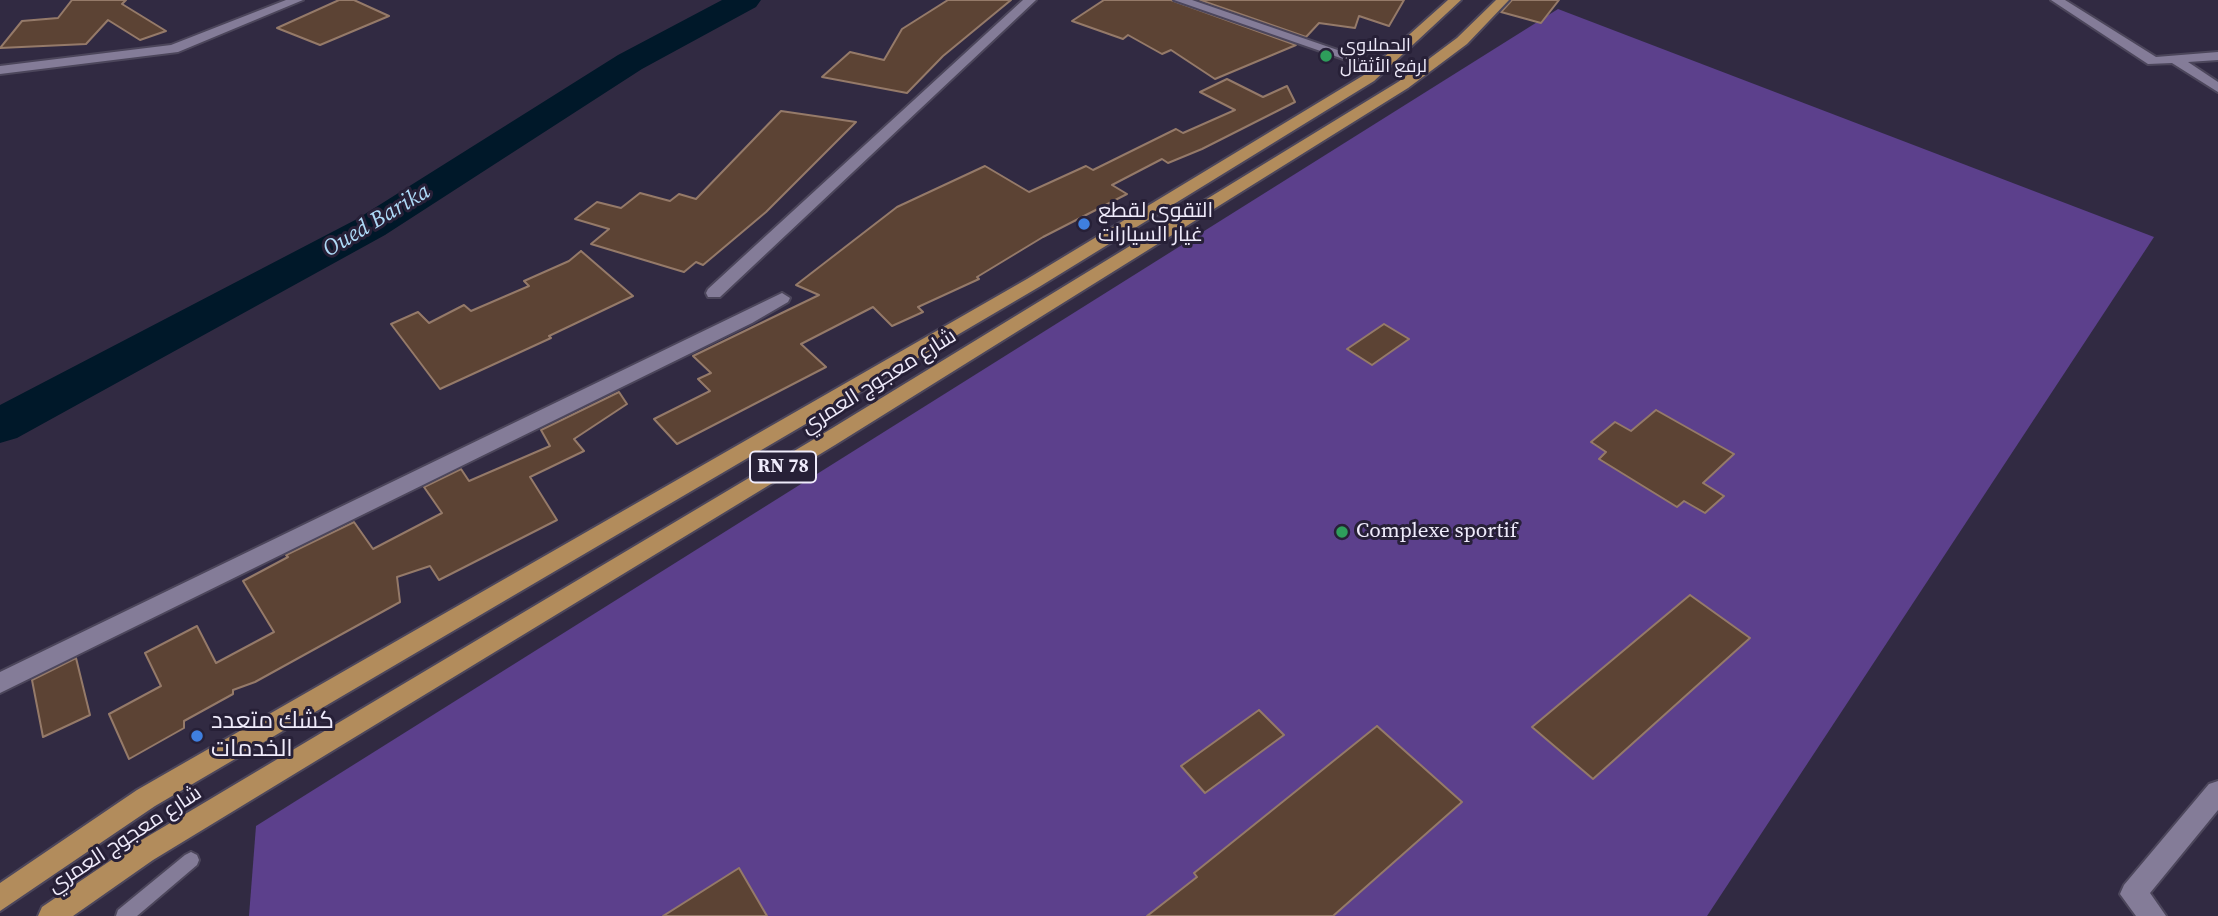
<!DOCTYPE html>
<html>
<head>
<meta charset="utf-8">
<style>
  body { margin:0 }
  canvas { display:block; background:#312a42 }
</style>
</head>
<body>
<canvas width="2218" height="916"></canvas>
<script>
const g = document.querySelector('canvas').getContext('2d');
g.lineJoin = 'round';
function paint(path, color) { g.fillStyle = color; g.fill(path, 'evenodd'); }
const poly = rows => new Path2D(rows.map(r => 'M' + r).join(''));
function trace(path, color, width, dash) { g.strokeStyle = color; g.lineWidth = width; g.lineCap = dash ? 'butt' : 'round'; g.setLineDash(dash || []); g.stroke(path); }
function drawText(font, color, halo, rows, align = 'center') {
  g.font = font + ' "Source Serif 4",Cairo,serif'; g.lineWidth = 6; g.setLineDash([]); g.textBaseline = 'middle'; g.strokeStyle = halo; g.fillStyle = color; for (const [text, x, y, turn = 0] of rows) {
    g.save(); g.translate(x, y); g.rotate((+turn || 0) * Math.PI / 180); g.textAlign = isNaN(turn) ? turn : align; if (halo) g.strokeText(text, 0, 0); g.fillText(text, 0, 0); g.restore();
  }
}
paint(poly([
  [1558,9,2154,237,1707,916,249,916,256,826]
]), '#5c408c');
paint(poly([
  [722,0,761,0,756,7,642,69,385,235,17,438,0,443,0,405,357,219,618,55,722,0]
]), '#001829');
const building = poly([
  [72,0,126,0,122,4,166,31,140,40,108,20,86,44,0,48,22,21,58,18,72,0],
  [339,0,354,0,389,16,320,45,277,28,339,0],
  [948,0,1011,0,943,56,907,93,822,77,850,52,884,60,902,29,948,0],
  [1104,0,1171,0,1296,45,1215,79,1171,50,1162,54,1128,35,1123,39,1072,21,1104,0],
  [1200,0,1404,0,1389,26,1359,16,1355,28,1319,23,1306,37,1200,0],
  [1512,0,1559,0,1541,23,1501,12,1512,0],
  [1227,79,1263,97,1287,86,1295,102,1202,149,1168,163,1162,159,1112,185,1127,194,1043,237,977,277,979,279,918,307,923,312,892,326,873,307,801,344,826,367,677,444,654,419,710,391,698,379,711,373,693,356,819,295,796,285,897,207,985,166,1029,192,1086,166,1093,170,1176,129,1183,133,1235,110,1200,92,1227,79],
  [781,111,856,122,766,212,703,265,696,262,684,272,591,244,609,229,575,219,597,202,621,208,640,193,670,201,679,194,696,199,781,111],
  [581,251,633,296,549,336,551,338,440,389,391,324,418,312,429,323,464,305,471,311,529,286,524,281,569,261,581,251],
  [1384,324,1409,339,1372,365,1347,349,1384,324],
  [619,392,627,404,574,439,584,451,530,477,557,520,439,580,430,566,397,577,400,602,255,682,233,690,233,694,184,721,184,728,129,759,109,714,161,686,145,653,197,626,216,663,274,632,243,581,288,557,286,555,354,522,373,549,442,513,424,487,461,469,469,481,550,446,541,430,619,392],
  [1656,410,1734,454,1703,483,1724,496,1705,513,1684,501,1677,507,1599,459,1606,452,1591,442,1615,422,1631,431,1656,410],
  [1690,595,1750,638,1593,779,1532,727,1690,595],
  [76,658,90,715,43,737,32,680,76,658],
  [1259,710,1284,735,1205,793,1181,766,1259,710],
  [1377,726,1462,802,1333,916,1147,916,1197,877,1194,873,1377,726],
  [739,868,767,916,663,916,739,868]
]);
paint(building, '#5c4334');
trace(building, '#957a69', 2);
const service = poly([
  [191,852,197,855,199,860,197,865,137,916,116,916,118,910,185,855,191,852]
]);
const minor = poly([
  [286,0,303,0,178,52,0,74,0,66,171,45,286,0],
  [1023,0,1036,0,720,297,708,297,706,293,708,289,1023,0],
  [1174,0,1192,0,1387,67,1375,70,1174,0],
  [2051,0,2065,0,2156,57,2218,52,2218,60,2188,62,2218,82,2218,92,2172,63,2148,64,2051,0],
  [782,293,790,298,788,302,752,323,0,693,0,672,782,293],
  [2218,781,2218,810,2150,893,2166,916,2136,916,2120,894,2124,885,2209,784,2218,781]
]);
const primary = poly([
  [1448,0,1461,0,1374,81,1039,287,155,806,0,911,0,883,137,790,1027,279,1364,75,1448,0],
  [1496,0,1509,0,1467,44,1408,88,835,445,153,860,73,916,38,916,42,907,135,844,821,435,1398,82,1457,38,1496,0]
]);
trace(service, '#4c465b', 4);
trace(minor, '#4c465b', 4);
trace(primary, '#4c465b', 4);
paint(service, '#847c98');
paint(minor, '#847c98');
paint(primary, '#b28c5c');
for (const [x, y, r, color] of [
  [1326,56,7,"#2e9e5b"],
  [1084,224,7,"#3f7fe0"],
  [1342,532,7,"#2e9e5b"],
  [197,736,7,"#3f7fe0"]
]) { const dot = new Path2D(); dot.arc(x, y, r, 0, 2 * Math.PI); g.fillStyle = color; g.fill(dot); trace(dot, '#272037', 2.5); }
drawText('18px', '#efebfb', '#272037', [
  ["الحملاوي",1340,46],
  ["لرفع الأثقال",1340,67]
], 'left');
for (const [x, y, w] of [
  [783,467,66]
]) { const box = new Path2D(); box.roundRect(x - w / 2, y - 15.5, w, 31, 5); g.fillStyle = '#272037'; g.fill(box); trace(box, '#efebfb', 2); }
drawText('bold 19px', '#efebfb', null, [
  ["RN 78",783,467]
]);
drawText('21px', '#efebfb', '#272037', [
  ["التقوى لقطع",1098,212],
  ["غيار السيارات",1098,236],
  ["Complexe sportif",1356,532]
], 'left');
drawText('21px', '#efebfb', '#272037', [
  ["شارع معجوج العمري",879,382,-32],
  ["شارع معجوج العمري",125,840,-33]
]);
drawText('italic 23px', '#aedaf7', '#272037', [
  ["Oued Barika",377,221,-31]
]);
drawText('24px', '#efebfb', '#272037', [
  ["كشك متعدد",211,722],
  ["الخدمات",211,750]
], 'left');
</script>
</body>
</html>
